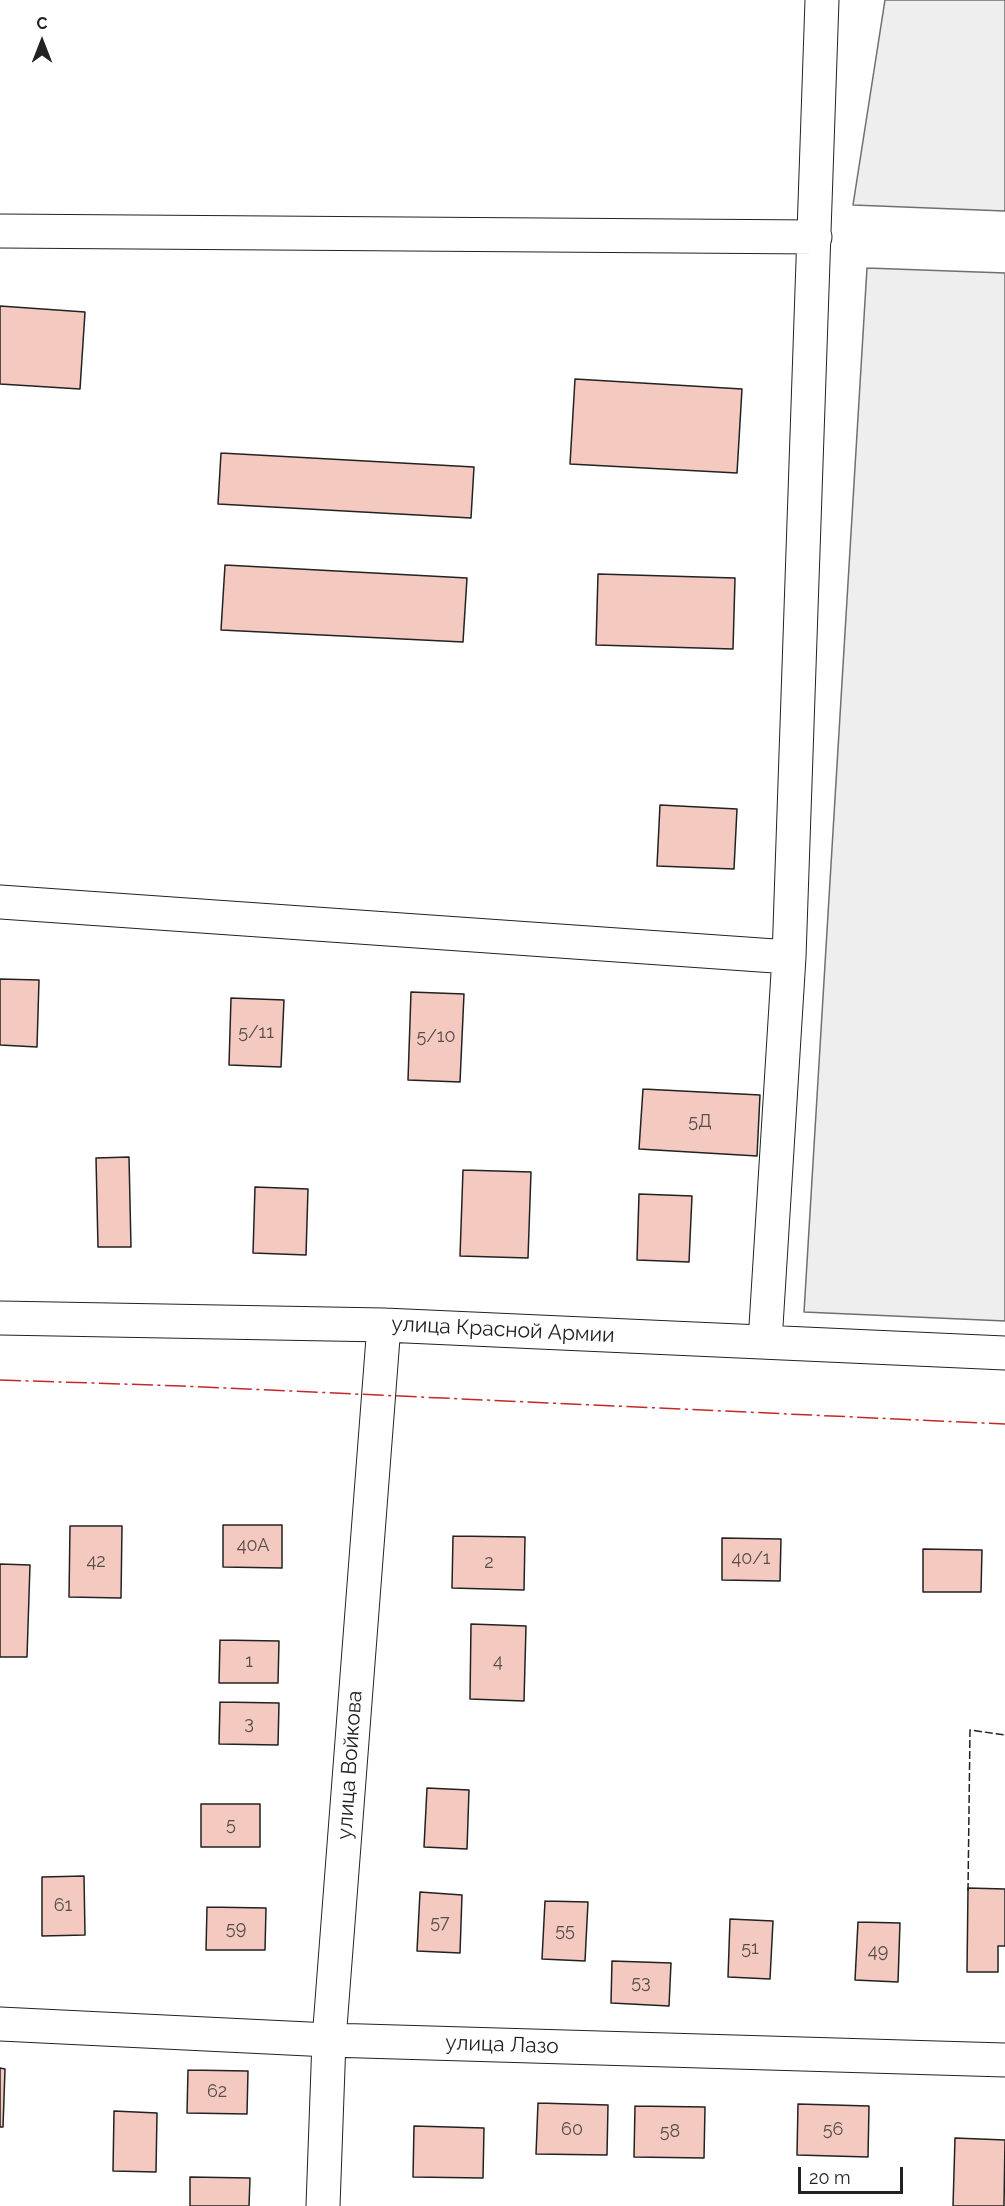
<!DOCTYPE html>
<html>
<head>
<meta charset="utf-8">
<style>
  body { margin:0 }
  #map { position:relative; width:1005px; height:2206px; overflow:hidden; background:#fff; font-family:Raleway,sans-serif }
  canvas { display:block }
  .north { position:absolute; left:12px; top:12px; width:60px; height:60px; -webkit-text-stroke:4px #fff; paint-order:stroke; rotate:0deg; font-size:16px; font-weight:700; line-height:24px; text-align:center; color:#222 }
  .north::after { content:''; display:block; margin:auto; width:21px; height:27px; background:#222; clip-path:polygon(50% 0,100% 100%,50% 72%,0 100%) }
  .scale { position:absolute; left:798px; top:2167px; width:105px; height:27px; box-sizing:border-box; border:3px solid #222; border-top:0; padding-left:8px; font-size:18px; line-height:21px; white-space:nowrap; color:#222; -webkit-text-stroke:4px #fff; paint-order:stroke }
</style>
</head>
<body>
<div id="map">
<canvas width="1005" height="2206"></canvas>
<div class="north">С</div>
<div class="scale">20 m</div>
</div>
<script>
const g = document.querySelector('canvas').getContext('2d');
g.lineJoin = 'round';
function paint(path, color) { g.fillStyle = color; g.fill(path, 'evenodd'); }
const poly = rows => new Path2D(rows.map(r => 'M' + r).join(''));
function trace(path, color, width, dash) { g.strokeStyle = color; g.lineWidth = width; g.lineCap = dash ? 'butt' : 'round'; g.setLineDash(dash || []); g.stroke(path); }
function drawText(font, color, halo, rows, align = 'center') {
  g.font = font + ' Raleway,sans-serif'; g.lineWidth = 4.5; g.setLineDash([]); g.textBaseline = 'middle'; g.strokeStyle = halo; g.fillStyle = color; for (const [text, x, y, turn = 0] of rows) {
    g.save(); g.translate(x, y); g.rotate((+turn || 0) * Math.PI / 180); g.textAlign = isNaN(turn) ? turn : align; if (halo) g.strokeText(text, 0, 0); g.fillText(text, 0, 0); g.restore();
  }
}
const green = poly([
  [885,0,1005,0,1005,211,853,205,885,0],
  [867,268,1005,273,1005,1321,804,1312,867,268]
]);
paint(green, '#eee');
trace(green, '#6f6f6f', 1.5);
const building = poly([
  [0,306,85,312,80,389,0,384,0,306],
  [575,379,742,389,737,473,570,464,575,379],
  [221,453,474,467,471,518,218,504,221,453],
  [225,565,467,578,463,642,221,630,225,565],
  [598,574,735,578,733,649,596,645,598,574],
  [660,805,737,809,734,869,657,866,660,805],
  [0,979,39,980,37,1047,0,1045,0,979],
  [411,992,464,994,460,1082,408,1080,411,992],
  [231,998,284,1000,281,1067,229,1065,231,998],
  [643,1089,760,1095,757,1156,639,1149,643,1089],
  [129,1157,131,1247,98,1247,96,1158,129,1157],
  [463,1170,531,1172,528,1258,460,1256,463,1170],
  [255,1187,308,1189,306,1255,253,1253,255,1187],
  [639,1194,692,1196,689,1262,637,1260,639,1194],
  [223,1525,282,1525,282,1568,223,1567,223,1525],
  [70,1526,122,1526,121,1598,69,1597,70,1526],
  [453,1536,525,1537,524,1590,452,1588,453,1536],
  [722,1538,781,1539,780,1581,722,1580,722,1538],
  [923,1549,982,1550,981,1592,923,1592,923,1549],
  [0,1564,30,1565,27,1657,0,1657,0,1564],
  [471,1624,526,1626,524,1701,470,1699,471,1624],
  [220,1640,279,1641,278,1683,219,1683,220,1640],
  [220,1702,279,1703,278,1745,219,1744,220,1702],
  [427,1788,469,1790,467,1849,424,1847,427,1788],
  [201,1804,260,1804,260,1847,201,1847,201,1804],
  [84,1876,85,1935,42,1936,42,1877,84,1876],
  [968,1888,1005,1889,1005,1946,998,1946,998,1972,967,1972,968,1888],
  [420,1892,462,1895,460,1953,417,1951,420,1892],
  [545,1901,588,1902,585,1961,542,1959,545,1901],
  [207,1907,266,1908,265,1950,206,1950,207,1907],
  [730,1919,773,1921,770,1979,728,1977,730,1919],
  [858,1922,900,1923,898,1982,855,1980,858,1922],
  [612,1961,671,1963,669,2006,611,2003,612,1961],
  [0,2068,5,2069,3,2127,0,2127,0,2068],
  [188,2070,248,2071,247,2114,187,2113,188,2070],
  [538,2103,608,2105,607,2155,536,2154,538,2103],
  [798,2104,869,2106,868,2157,797,2155,798,2104],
  [635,2106,705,2107,704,2158,634,2157,635,2106],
  [114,2111,157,2113,156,2172,113,2171,114,2111],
  [414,2126,484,2128,483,2178,413,2177,414,2126],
  [955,2138,1005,2140,1004,2206,953,2206,955,2138],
  [190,2177,250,2178,249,2206,190,2206,190,2177]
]);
paint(building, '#f3c9c0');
trace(building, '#222', 1.5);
const minor = poly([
  [0,231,815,237],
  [0,902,789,957],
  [0,1318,384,1325,1005,1353],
  [765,1342,789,957,822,0],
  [0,2024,329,2040,1005,2060],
  [323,2206,329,2040,384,1325]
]);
trace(minor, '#222', 35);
trace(minor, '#fff', 33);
trace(poly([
  [968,1891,970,1730,1005,1735]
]), '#222', 1.5, [8, 3]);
trace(poly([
  [0,1380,182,1386,1005,1424]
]), '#c62828', 1.5, [21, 4.5, 3, 4.5]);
drawText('18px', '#564c4a', null, [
  ["5/11",256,1033],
  ["5/10",436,1037],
  ["5Д",700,1122],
  ["40А",253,1546],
  ["40/1",751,1559],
  ["42",96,1562],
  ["2",489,1563],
  ["1",249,1662],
  ["4",498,1662],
  ["3",249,1724],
  ["5",231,1825],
  ["61",63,1906],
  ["57",440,1923],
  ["59",236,1929],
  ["55",565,1931],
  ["51",750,1949],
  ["49",878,1952],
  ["53",641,1983],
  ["62",217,2092],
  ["60",572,2130],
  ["56",833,2130],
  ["58",670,2132]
]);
drawText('21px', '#222', '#fff', [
  ["улица Красной Армии",503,1330,3],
  ["улица Войкова",350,1765,-86],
  ["улица Лазо",502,2045,2]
]);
</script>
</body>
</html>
